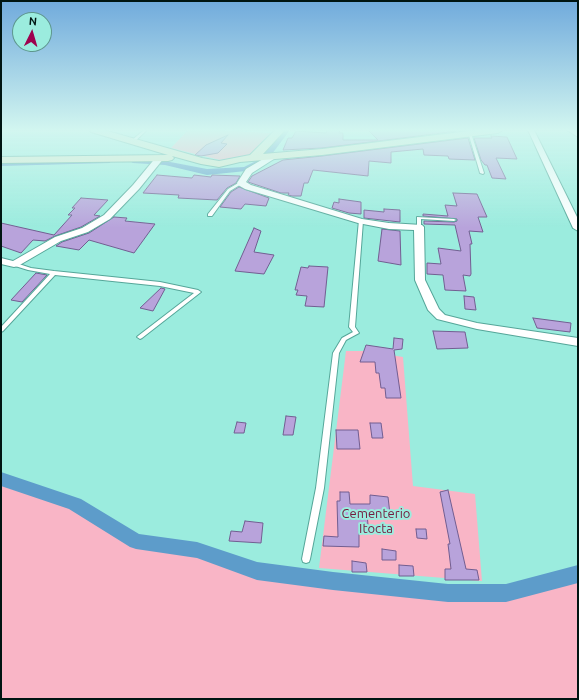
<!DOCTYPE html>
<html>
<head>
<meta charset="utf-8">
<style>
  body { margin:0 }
  #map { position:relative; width:579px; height:700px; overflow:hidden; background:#9becde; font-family:Ubuntu,sans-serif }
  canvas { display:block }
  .frame { position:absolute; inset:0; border:2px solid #001512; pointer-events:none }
  .north { position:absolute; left:12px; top:12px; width:40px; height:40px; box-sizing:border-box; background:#9becde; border:1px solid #5d968c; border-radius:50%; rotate:5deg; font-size:11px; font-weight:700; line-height:16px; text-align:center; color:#001512 }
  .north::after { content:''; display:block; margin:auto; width:14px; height:18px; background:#9d034e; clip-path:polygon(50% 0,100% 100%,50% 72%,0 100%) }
</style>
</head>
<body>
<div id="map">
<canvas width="579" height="700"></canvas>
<div class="frame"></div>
<div class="north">N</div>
</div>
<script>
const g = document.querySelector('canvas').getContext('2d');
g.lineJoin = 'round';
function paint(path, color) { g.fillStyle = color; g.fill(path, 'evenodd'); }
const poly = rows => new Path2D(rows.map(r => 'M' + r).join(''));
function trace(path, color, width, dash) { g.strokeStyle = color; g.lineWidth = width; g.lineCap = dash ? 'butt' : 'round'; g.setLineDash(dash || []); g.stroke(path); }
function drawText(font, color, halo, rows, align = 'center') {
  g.font = font + ' Ubuntu,sans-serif'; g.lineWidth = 4; g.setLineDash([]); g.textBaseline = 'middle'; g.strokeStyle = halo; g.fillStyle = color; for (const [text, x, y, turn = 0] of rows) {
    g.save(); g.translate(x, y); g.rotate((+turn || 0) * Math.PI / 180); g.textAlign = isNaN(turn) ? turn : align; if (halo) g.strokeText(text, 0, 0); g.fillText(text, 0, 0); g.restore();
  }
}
paint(poly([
  [188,130,219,130,271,133,249,155,220,160,171,148],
  [346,351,367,351,403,357,413,486,475,494,482,581,319,568],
  [1,479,75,504,136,541,197,550,257,571,333,581,448,593,506,593,578,574,578,699,1,699]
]), '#f9b5c6');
paint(poly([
  [283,130,290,130,272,154,266,154,265,152,283,130],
  [107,159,110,159,110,163,1,166,1,162,107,159],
  [130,159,165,161,207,169,244,167,260,159,264,161,246,171,207,175,165,165,133,163,129,161,130,159],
  [1,472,81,499,139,534,197,542,257,562,333,572,448,584,506,584,578,565,578,583,506,602,448,602,333,590,257,580,197,558,136,549,130,547,69,509,1,486,1,472]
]), '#5d9cca');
const building = poly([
  [327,130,340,130,339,133,343,133,343,140,378,140,368,130,466,130,322,148,283,150,288,138,292,138,296,131,326,133,327,130],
  [228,135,221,143,227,144,218,153,201,156,195,155,206,145,228,135],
  [491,136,507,137,517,159,496,158,506,179,492,178,487,165,485,165,481,160,474,138,492,138,491,136],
  [468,138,475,160,449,159,448,156,424,155,423,149,391,152,391,163,369,161,368,176,313,170,308,183,304,183,301,196,292,196,288,195,289,193,281,193,248,182,252,176,283,160,322,156,468,138],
  [157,175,192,178,194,175,211,177,212,175,240,176,236,183,227,188,217,200,178,198,179,195,143,193,157,175],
  [239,187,269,198,266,206,245,204,241,209,220,207,231,192,239,187],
  [453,193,477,194,487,217,478,217,483,232,469,231,472,244,470,244,471,274,470,276,463,275,466,291,445,290,443,275,427,274,427,263,441,264,438,248,461,251,455,225,424,224,424,221,454,222,457,221,457,219,423,216,423,214,448,216,445,205,457,206,453,193],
  [81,198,108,200,94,215,100,216,81,227,55,236,45,241,33,240,21,253,1,246,1,223,54,235,72,215,68,215,75,208,72,208,81,198],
  [339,199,361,202,361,214,349,213,332,208,334,202,339,203,339,199],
  [384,209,400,210,400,222,364,218,364,210,384,212,384,209],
  [114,217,127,218,125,221,155,224,134,253,89,240,79,250,56,246,62,242,89,233,114,217],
  [254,228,261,231,254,252,274,255,264,274,235,271,254,228],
  [382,229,400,231,401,265,378,261,382,229],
  [309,266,328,267,324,307,305,306,307,296,296,295,298,290,295,290,301,267,308,268,309,266],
  [36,273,47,275,22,302,11,300,36,273],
  [161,288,165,289,153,311,140,308,161,288],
  [464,296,474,297,476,310,465,309,464,296],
  [533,318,571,323,570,332,537,328,533,318],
  [433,331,465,332,468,348,437,349,433,331],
  [394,338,403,339,402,349,394,350,401,398,386,398,385,388,381,388,379,373,376,373,375,362,360,362,366,345,393,349,394,338],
  [286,416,296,417,293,435,283,435,286,416],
  [237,422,246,423,244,433,234,433,237,422],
  [370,423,381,423,383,438,372,438,370,423],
  [336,430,358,430,360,449,337,449,336,430],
  [448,490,466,569,477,570,479,580,445,580,445,569,451,569,448,544,450,544,440,492,448,490],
  [340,492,349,492,350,504,370,504,370,495,388,497,390,514,367,513,368,525,359,525,359,547,323,546,324,536,338,537,337,501,340,501,340,492],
  [245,521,263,523,261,543,229,541,231,531,242,532,245,521],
  [416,529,426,529,427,539,417,538,416,529],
  [382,549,396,551,396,560,382,560,382,549],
  [352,561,366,563,367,572,352,572,352,561],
  [399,565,413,566,414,576,399,576,399,565]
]);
paint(building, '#b8a3db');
trace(building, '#725e91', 1);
const lane = poly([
  [144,130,147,130,133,143,131,143,131,141,144,130],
  [468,132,471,133,484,173,483,174,480,173,468,132],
  [240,182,243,183,230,191,212,216,208,216,208,214,228,189,240,182],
  [417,217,454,219,456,220,454,221,421,219,421,227,419,228,417,227,417,217],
  [359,220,363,220,363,221,355,327,359,333,346,340,339,353,324,488,310,559,309,562,306,563,303,562,302,559,316,488,333,353,342,338,353,332,349,327,359,220],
  [12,263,16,263,31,268,54,271,160,282,198,290,201,292,142,338,140,339,137,337,138,336,194,293,160,286,55,275,3,331,1,332,1,327,50,274,28,270,12,265,12,263]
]);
const street = poly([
  [528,130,534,130,578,219,578,231,573,228,528,130],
  [567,130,574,130,578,132,578,137,567,130],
  [270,155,276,155,277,157,252,173,246,182,251,185,362,219,389,223,422,225,424,227,425,280,439,309,445,315,477,323,578,338,578,346,477,329,437,319,428,310,415,280,414,230,389,229,358,223,245,189,238,185,237,183,246,169,270,155],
  [157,156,160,156,164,158,139,189,110,219,88,232,61,241,18,266,14,267,1,264,1,258,13,261,55,237,82,228,104,215,133,185,157,156]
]);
const secondary = poly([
  [90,130,104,130,202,158,219,161,250,155,275,130,285,130,263,154,322,149,477,130,503,130,498,133,322,155,240,162,219,167,201,164,172,156,174,158,172,160,168,161,1,163,1,157,168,155,91,132,90,130]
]);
trace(lane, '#55a699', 2);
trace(street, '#55a699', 2);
trace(secondary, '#55a699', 2);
paint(lane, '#fff');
paint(street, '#fff');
paint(secondary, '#e0e8cb');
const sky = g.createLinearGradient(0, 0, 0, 228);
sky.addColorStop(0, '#70aadc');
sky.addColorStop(0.57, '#d2f6f0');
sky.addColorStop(1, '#d2f6f000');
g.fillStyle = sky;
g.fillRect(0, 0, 579, 228);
drawText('13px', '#731b3d', '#9becde', [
  ["Cementerio",376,514],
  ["Itocta",376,529]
]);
</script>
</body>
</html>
